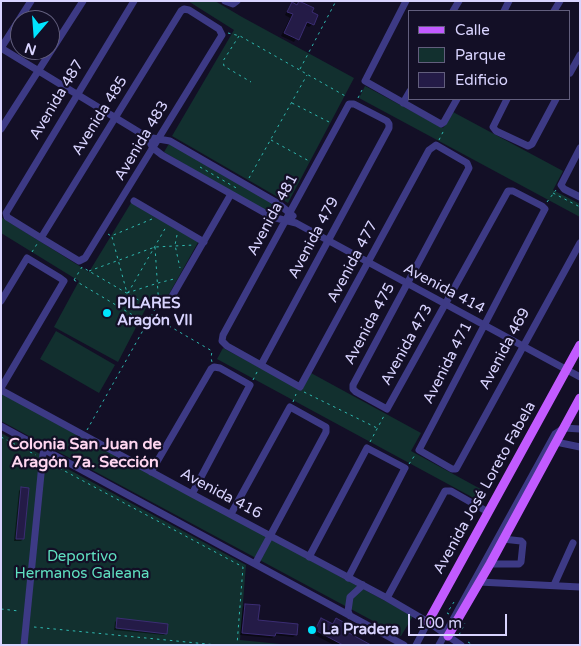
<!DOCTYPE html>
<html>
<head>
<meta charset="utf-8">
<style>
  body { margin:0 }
  #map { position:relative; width:581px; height:646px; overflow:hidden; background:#130f26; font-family:"Varela Round",sans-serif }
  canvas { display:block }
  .frame { position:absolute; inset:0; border:2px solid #d9d4ff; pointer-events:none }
  .legend { position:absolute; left:408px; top:10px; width:162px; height:90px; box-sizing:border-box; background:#130f26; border:1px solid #625e7d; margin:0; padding:6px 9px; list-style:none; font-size:15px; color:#d9d4ff }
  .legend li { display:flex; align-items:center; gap:10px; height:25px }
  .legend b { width:25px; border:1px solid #625e7d }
  .north { position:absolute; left:10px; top:10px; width:50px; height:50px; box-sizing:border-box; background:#130f26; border:1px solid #625e7d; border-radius:50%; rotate:198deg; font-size:14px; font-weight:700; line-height:20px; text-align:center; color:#d9d4ff }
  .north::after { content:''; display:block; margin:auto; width:18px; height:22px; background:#00e5ff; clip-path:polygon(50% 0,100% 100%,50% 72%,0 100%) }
  .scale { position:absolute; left:408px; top:614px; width:99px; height:22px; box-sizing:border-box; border:2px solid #d9d4ff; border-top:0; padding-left:6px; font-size:15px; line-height:18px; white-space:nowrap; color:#d9d4ff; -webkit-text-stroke:4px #130f26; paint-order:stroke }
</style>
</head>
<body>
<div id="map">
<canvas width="581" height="646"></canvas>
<div class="frame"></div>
<ul class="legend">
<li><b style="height:6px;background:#c25bff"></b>Calle</li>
<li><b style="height:14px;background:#12302f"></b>Parque</li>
<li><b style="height:14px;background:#241b47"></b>Edificio</li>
</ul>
<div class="north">N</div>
<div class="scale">100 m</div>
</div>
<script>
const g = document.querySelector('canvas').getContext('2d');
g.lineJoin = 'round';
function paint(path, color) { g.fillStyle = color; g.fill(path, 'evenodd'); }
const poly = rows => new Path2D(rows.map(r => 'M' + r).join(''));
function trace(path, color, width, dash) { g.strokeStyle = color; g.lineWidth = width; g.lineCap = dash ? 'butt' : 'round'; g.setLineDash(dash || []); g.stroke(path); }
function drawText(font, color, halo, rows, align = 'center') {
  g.font = font + ' "Varela Round",sans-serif'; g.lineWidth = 4.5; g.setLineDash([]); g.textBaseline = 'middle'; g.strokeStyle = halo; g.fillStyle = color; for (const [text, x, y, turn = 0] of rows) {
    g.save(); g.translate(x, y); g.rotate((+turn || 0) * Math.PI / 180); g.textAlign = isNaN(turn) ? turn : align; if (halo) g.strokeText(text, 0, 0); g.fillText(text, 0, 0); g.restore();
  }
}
paint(poly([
  [188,1,215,1,242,17,354,78,288,203,172,136,234,30],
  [365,86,443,128,453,112,563,171,553,190,580,204,580,217,359,98],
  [170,142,278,205,272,216,164,152],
  [134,198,201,237,164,303,146,308,118,362,54,327,79,281,1,233,1,217,89,272],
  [56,331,115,365,99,393,40,359],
  [223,348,302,390,311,373,421,433,411,451,488,493,483,503,217,359],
  [1,393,413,616,401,636,1,421],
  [1,433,246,565,240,640,290,645,1,645]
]), '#12302f');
paint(poly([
  [299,3,310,13,313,24,309,27,304,25,294,42,281,36,290,18,285,15,289,7,293,4,296,6],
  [21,488,23,539,21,541,14,541,19,491],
  [245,605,257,621,297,625,296,635,293,637,275,635,272,638,240,635,243,607],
  [117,620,166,633,164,635,114,630,115,622],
  [336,620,347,633,369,645,334,645,313,634,318,623,332,625]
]), '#0007');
const building = poly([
  [299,1,314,8,312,12,318,15,314,25,307,22,299,40,284,33,293,14,287,12,292,2,297,5,299,1],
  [21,487,29,488,24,539,16,539,21,487],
  [245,604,260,605,258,620,298,624,297,635,276,633,275,636,242,633,245,604],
  [117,618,168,624,167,634,116,628,117,618],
  [321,618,333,624,336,618,352,627,349,633,371,645,343,645,315,630,321,618]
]);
paint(building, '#241b47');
trace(building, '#3b2d73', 1);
trace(poly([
  [228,33,240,36,347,97],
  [239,36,223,61,224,66,251,82],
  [300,69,336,1],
  [358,98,363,88],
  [292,103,331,123],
  [271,140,309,161],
  [439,140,444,130],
  [200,167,238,189],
  [249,178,307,75],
  [553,193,580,207],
  [547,202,556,190],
  [108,234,111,236,152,219],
  [177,235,175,245,180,268],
  [112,237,127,293],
  [155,247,159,308],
  [32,252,37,244],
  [89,271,155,247,194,245],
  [74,280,82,267,154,309],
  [74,280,146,323],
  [127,293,158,283,174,279],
  [128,293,166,227],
  [152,316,212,351,211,358,212,362],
  [253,380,258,370],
  [304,392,377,428],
  [293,402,296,394],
  [87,430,155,309,160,308],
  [1,437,36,455],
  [370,442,385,414],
  [72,456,80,442],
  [48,462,243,567,237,645],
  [409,464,415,455],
  [1,609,19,611],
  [449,614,447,613,454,602],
  [34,627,217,645],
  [459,635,465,623],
  [468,642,473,645]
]), '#2fb8b0', 1, [2.5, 4]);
trace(poly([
  [225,1,233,4,237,1],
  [406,1,365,81,441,124,444,122,457,99],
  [453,11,459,1],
  [504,11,509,1],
  [554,11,560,1],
  [1,48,147,137,170,141,279,204,293,216],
  [1,48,31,1],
  [570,73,580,55],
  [507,99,493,127,496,131,528,146,532,144,556,99],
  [403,103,410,91],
  [1,129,83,1],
  [147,137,153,148,162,155,272,217,296,223,580,377],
  [580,148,561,185,564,189,580,197],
  [134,201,204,242],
  [41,238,181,11,184,9,189,10,219,29,222,35,85,258,79,261,41,238,7,217,6,213,134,1],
  [1,301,27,258,60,278,64,281,1,388],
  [167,305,231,194],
  [261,365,389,128,389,124,387,121,354,104,349,104,223,335,222,341,227,346,261,365,300,387,429,150,436,145,467,163,469,168,353,385,353,389,356,392,387,409,508,191,513,191,542,206,545,209,419,450,452,469,456,469,580,243],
  [1,390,192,494,387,598,428,622,461,645],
  [1,426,404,645],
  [556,442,580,447],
  [151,472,211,369,214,367,220,368,250,385,192,494],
  [231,514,290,407,326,427,326,432,255,564],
  [309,557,367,448,405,468,348,578],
  [490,564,519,564,521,562,523,543,521,541,503,539],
  [479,582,580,587],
  [554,585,573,543],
  [387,598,445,491,451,491,488,512],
  [350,616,348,611,350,597,363,585],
  [24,645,43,454],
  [416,645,428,622],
  [439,645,555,434,564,428,580,429]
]), '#3d3a85', 7);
trace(poly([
  [428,622,580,345],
  [448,636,490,564,580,398]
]), '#c25bff', 9);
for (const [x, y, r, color] of [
  [107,313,5,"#00e5ff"],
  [312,630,5,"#00e5ff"]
]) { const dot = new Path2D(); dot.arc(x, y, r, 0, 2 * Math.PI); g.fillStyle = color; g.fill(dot); trace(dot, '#130f26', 2); }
drawText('15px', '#d9d4ff', '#130f26', [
  ["Avenida 487",57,100,-59],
  ["Avenida 485",100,116,-58],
  ["Avenida 483",142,141,-59],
  ["Avenida 481",273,215,-62],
  ["Avenida 479",314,238,-62],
  ["Avenida 477",353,262,-62],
  ["Avenida 414",444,289,28],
  ["Avenida 475",370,324,-62],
  ["Avenida 473",407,345,-61],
  ["Avenida 469",505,349,-62],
  ["Avenida 471",448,363,-63],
  ["Avenida José Loreto Fabela",485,488,-61],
  ["Avenida 416",221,494,28]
]);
drawText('bold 15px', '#d9d4ff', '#130f26', [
  ["PILARES",117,304],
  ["Aragón VII",117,321],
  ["La Pradera",322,630]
], 'left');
drawText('15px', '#5fe0c0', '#130f26', [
  ["Deportivo",82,557],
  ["Hermanos Galeana",82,574]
]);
drawText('bold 16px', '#ffd6f0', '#130f26', [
  ["Colonia San Juan de",85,445],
  ["Aragón 7a. Sección",85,463]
]);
</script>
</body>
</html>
